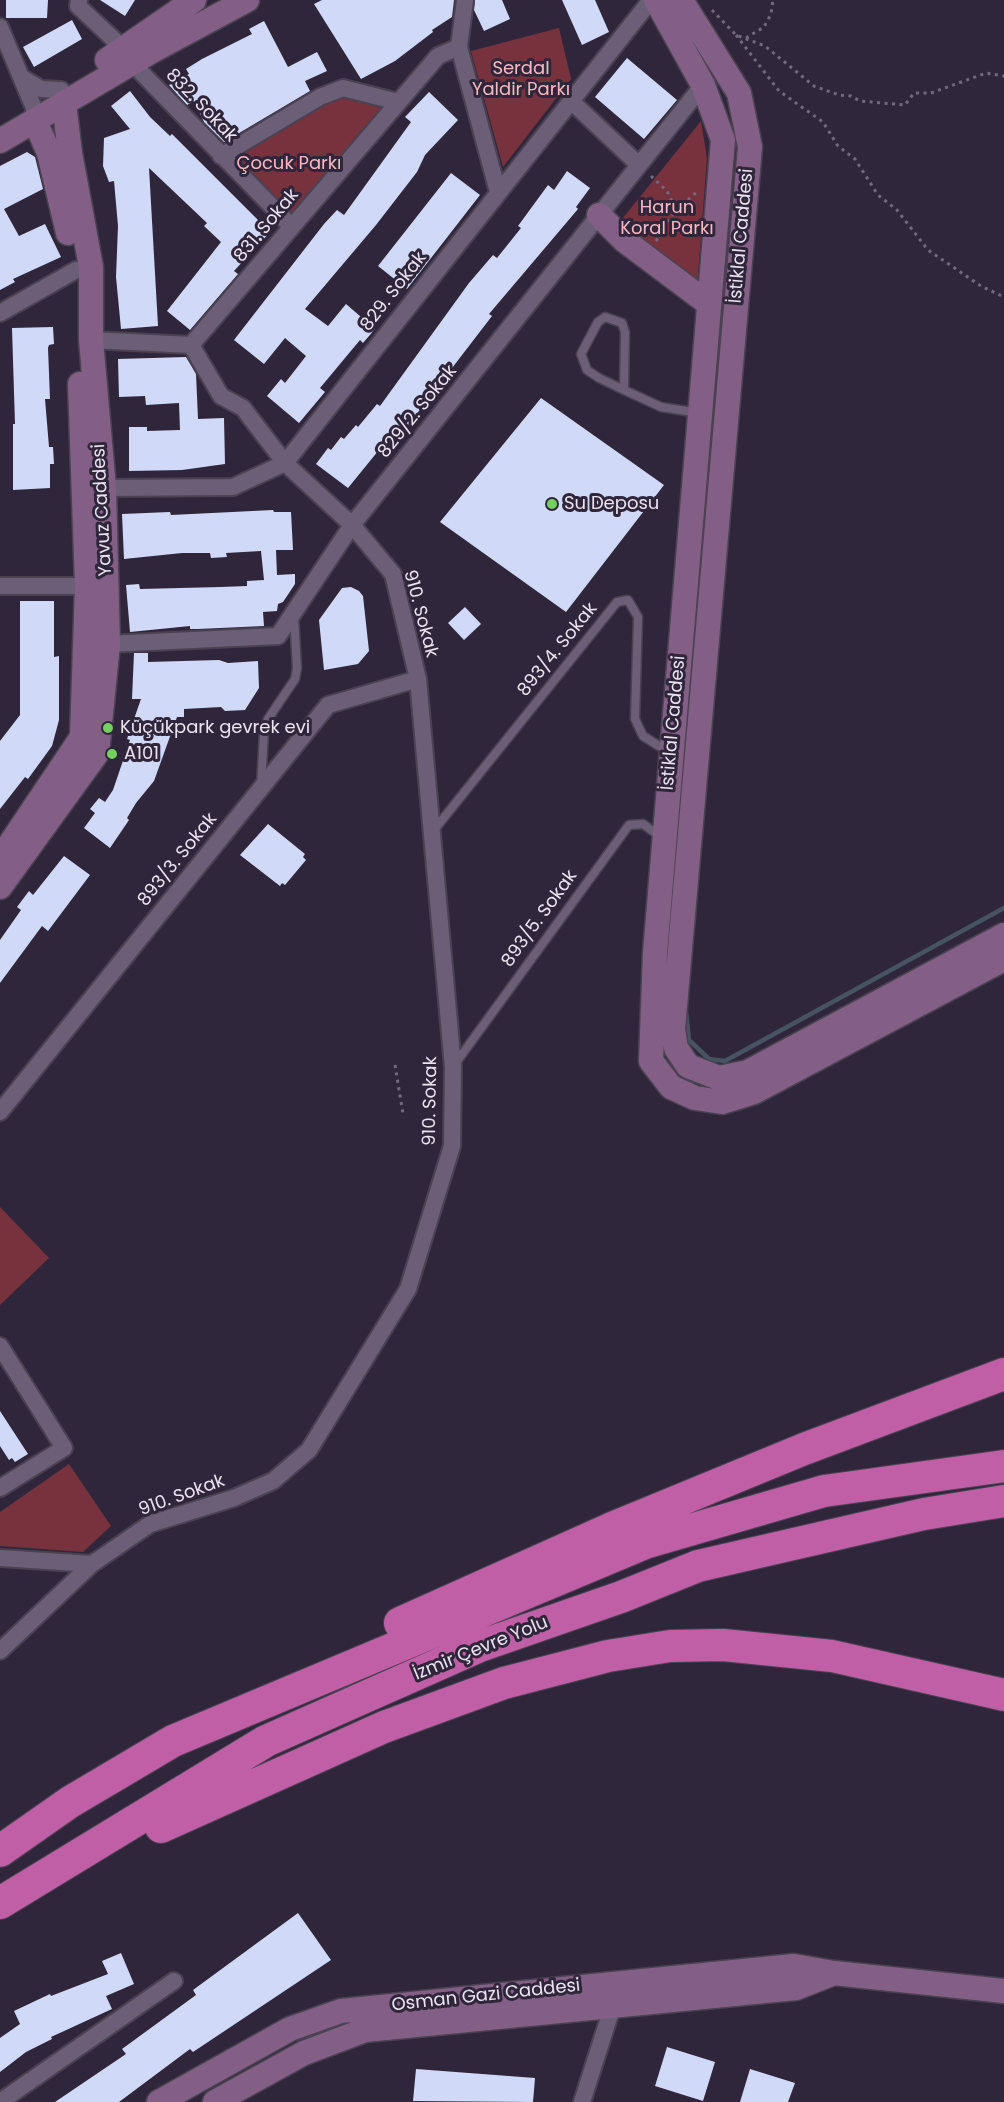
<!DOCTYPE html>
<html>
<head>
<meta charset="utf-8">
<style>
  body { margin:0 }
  canvas { display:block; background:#30263b }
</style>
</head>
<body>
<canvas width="1004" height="2102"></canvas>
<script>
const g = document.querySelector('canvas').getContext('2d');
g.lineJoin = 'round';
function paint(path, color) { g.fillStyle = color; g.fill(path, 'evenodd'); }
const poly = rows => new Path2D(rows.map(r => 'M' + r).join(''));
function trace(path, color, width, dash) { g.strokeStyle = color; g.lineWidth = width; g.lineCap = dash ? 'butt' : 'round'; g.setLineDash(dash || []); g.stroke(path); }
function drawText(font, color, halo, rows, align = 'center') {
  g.font = font + ' Poppins,sans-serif'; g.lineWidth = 6; g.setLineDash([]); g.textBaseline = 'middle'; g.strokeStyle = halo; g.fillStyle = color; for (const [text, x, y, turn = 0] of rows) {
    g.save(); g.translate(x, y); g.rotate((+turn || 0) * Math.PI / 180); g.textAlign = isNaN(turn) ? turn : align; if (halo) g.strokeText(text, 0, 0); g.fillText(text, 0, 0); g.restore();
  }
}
paint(poly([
  [559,28,571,79,503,167,471,51],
  [343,88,398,102,292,227,221,156],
  [701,121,707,158,697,287,619,223],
  [0,1207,49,1258,0,1305],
  [69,1464,111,1526,83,1552,0,1546,0,1512]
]), '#78323d');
trace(poly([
  [686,1012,689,1040,709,1059,725,1061,1004,908]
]), '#465362', 4.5);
paint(poly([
  [6,0,48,0,47,18,6,18],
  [100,0,135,0,125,16],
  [322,0,454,0,452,17,432,30,433,32,395,61,361,79,314,4],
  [475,0,502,0,510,19,484,31,474,10],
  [562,0,595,0,609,32,582,45],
  [72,20,82,39,34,67,23,47],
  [264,21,288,67,317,52,327,71,305,81,310,91,224,142,204,122,194,101,187,105,169,85,189,74,186,69,202,59,252,34,249,29],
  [627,58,677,100,644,139,595,97],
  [130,91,150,117,170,136,172,134,270,232,234,271,238,274,190,330,167,311,221,242,204,226,207,223,149,168,158,326,121,329,116,277,118,226,114,181,109,182,103,166,104,138,130,129,111,106],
  [429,92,458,120,425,155,417,172,376,225,305,309,328,326,346,304,375,329,363,343,360,340,320,388,325,392,299,423,267,396,281,379,285,383,306,356,285,338,264,364,234,340,324,224,337,210,344,215,411,122,405,117],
  [27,152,35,157,43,189,4,209,19,236,45,224,61,257,13,279,15,282,0,290,0,166],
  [567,171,590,188,576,207,578,209,489,314,492,316,389,450,383,445,348,488,316,464,328,448,331,450,341,437,344,439,356,425,358,427,377,404,380,406,469,283,493,255,497,258,521,228,518,226,548,185,554,190],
  [451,173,480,195,407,289,378,266],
  [53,327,54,344,49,345,48,348,50,399,45,399,49,447,53,447,54,464,50,464,50,488,13,490,13,424,15,424,12,328],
  [186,357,196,374,198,419,224,418,225,464,182,470,129,471,129,427,147,427,147,431,180,430,179,403,146,405,145,396,119,397,118,359],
  [541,398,664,485,566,612,440,522],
  [273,510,274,512,291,512,293,550,276,550,277,575,295,574,295,584,283,602,278,604,277,611,263,612,264,626,198,629,190,629,190,626,130,632,126,585,139,584,140,589,221,587,247,586,247,581,264,580,261,551,226,553,227,557,211,558,210,553,182,553,124,559,122,514,170,512,171,515],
  [351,587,359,591,363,596,369,651,358,664,324,670,319,620,342,588],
  [20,601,54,601,54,657,59,656,59,720,52,746,28,779,25,777,0,809,0,741,20,715],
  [465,607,481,624,464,640,448,623],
  [134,653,148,653,148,662,219,660,228,663,258,661,259,688,245,710,225,711,221,707,184,709,184,717,177,717,154,781,136,803,127,818,129,820,110,848,84,828,95,813,90,809,99,798,105,802,113,790,130,740,127,739,141,699,132,699],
  [268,824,305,854,303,857,306,860,285,885,282,883,280,886,240,855],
  [64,856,90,875,48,931,42,926,0,983,0,940,21,910,17,907,29,891,33,895],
  [0,1411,28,1454,15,1462,12,1458,9,1460,0,1446],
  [298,1913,331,1960,193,2052,190,2049,119,2102,55,2102,126,2054,122,2049,196,1995,193,1990],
  [121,1953,134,1984,106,1996,112,2009,51,2037,52,2039,26,2052,0,2072,0,2038,20,2024,14,2011,50,1994,51,1996,108,1974,102,1961],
  [667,2047,715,2062,703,2101,655,2086],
  [416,2069,535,2078,533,2102,413,2101],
  [750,2069,795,2083,788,2102,740,2102]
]), '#d0d9f7');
const lane = poly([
  [624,390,625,332,622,323,605,317,598,322,581,354,587,370,599,378,624,390,661,407,699,413],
  [261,786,264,732,268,719,295,679,297,668,294,616],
  [434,830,617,602,628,600,638,617,635,719,643,736,659,746,669,744],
  [455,1064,629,825,643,824,661,837]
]);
const street = poly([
  [79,0,78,6,124,49],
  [0,27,34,108,35,121],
  [459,47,465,0],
  [132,63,292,227],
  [21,77,41,89,61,90,64,103],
  [571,101,639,165],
  [221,156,320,97,343,88,398,102],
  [0,313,76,270],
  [91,340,191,345,438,56,459,47,498,192],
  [104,488,233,487,285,463,651,0],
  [0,586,87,586],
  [108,644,278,636,352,525,703,85],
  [0,1112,328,705,418,679],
  [0,1346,64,1448,0,1488],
  [0,1558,92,1564],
  [0,1651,92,1564,150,1524,234,1498,273,1481,309,1450,408,1289,452,1146,453,1067,418,679,393,574,352,525,285,463,243,408,221,396,191,345],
  [0,2102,174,1981],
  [582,2102,613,2005]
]);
const secondary = poly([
  [656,0,703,85,723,140,655,953,651,1061,671,1087,695,1098,722,1102,754,1092,1004,959],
  [681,0,739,93,750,147,673,1029,676,1048,688,1066,719,1078,748,1072,1004,935],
  [107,60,194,0],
  [35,121,49,153,68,233],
  [0,141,154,50,247,0],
  [599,215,625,241,709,304],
  [0,859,82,737,87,586,80,384],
  [0,887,97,753,108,644,104,488,91,340,91,267,70,153,64,103],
  [159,2102,290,2029,341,2011,794,1966,834,1973,1004,1991],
  [215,2102,304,2053,365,2030,796,1988,834,1973]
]);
const highway = poly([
  [400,1623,612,1528,804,1449,1004,1374],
  [161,1827,384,1727,504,1683,608,1656,670,1646,723,1645,832,1656,1004,1695],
  [0,1851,70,1802,173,1741,645,1543,824,1491,1004,1466],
  [0,1903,266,1741,480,1646,621,1597,698,1566,924,1514,1004,1501]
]);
trace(lane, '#4a4153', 11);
trace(street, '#4a4153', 20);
trace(secondary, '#4a4153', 27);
trace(highway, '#4a4153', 34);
trace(poly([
  [712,10,736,35,765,46,814,86,839,95,851,96,860,101,905,105,914,93,931,93,986,73,1004,76],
  [736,35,779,91,823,122,838,146,855,159,878,195,897,210,928,250,981,286,1004,297],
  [746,38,764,27,771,14,773,0],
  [651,176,667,191,676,210],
  [656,241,676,210,698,191],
  [395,1065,403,1114]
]), '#726a7c', 3, [3, 4.5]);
trace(lane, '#6a5f77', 8);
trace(street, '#6a5f77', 16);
trace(secondary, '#845f85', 24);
trace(highway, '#c15fa6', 32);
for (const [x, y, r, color] of [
  [552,504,6,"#73d25c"],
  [108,728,6,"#73d25c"],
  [112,754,6,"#73d25c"]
]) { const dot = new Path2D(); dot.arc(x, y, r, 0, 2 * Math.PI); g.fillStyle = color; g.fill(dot); trace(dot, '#30263b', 2); }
drawText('18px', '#feb9c0', '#30263b', [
  ["Serdal",521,69],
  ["Yaldir Parkı",521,90],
  ["Çocuk Parkı",289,164],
  ["Harun",667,208],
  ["Koral Parkı",667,229]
]);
drawText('18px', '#eae4f2', '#30263b', [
  ["832. Sokak",201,106,46],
  ["831. Sokak",267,226,-50],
  ["İstiklal Caddesi",742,236,-85],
  ["829. Sokak",394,292,-52],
  ["829/2. Sokak",418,412,-51],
  ["Yavuz Caddesi",103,510,-93],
  ["910. Sokak",420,614,75],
  ["893/4. Sokak",558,650,-51],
  ["İstiklal Caddesi",674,723,-85],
  ["893/3. Sokak",178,860,-51],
  ["893/5. Sokak",540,919,-54],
  ["910. Sokak",431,1101,-89],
  ["910. Sokak",182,1496,-20],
  ["İzmir Çevre Yolu",481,1649,-22],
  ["Osman Gazi Caddesi",486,1996,-6]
]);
drawText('18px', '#eae4f2', '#30263b', [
  ["Su Deposu",564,504],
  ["Küçükpark gevrek evi",120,728],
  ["A101",124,754]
], 'left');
</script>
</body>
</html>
